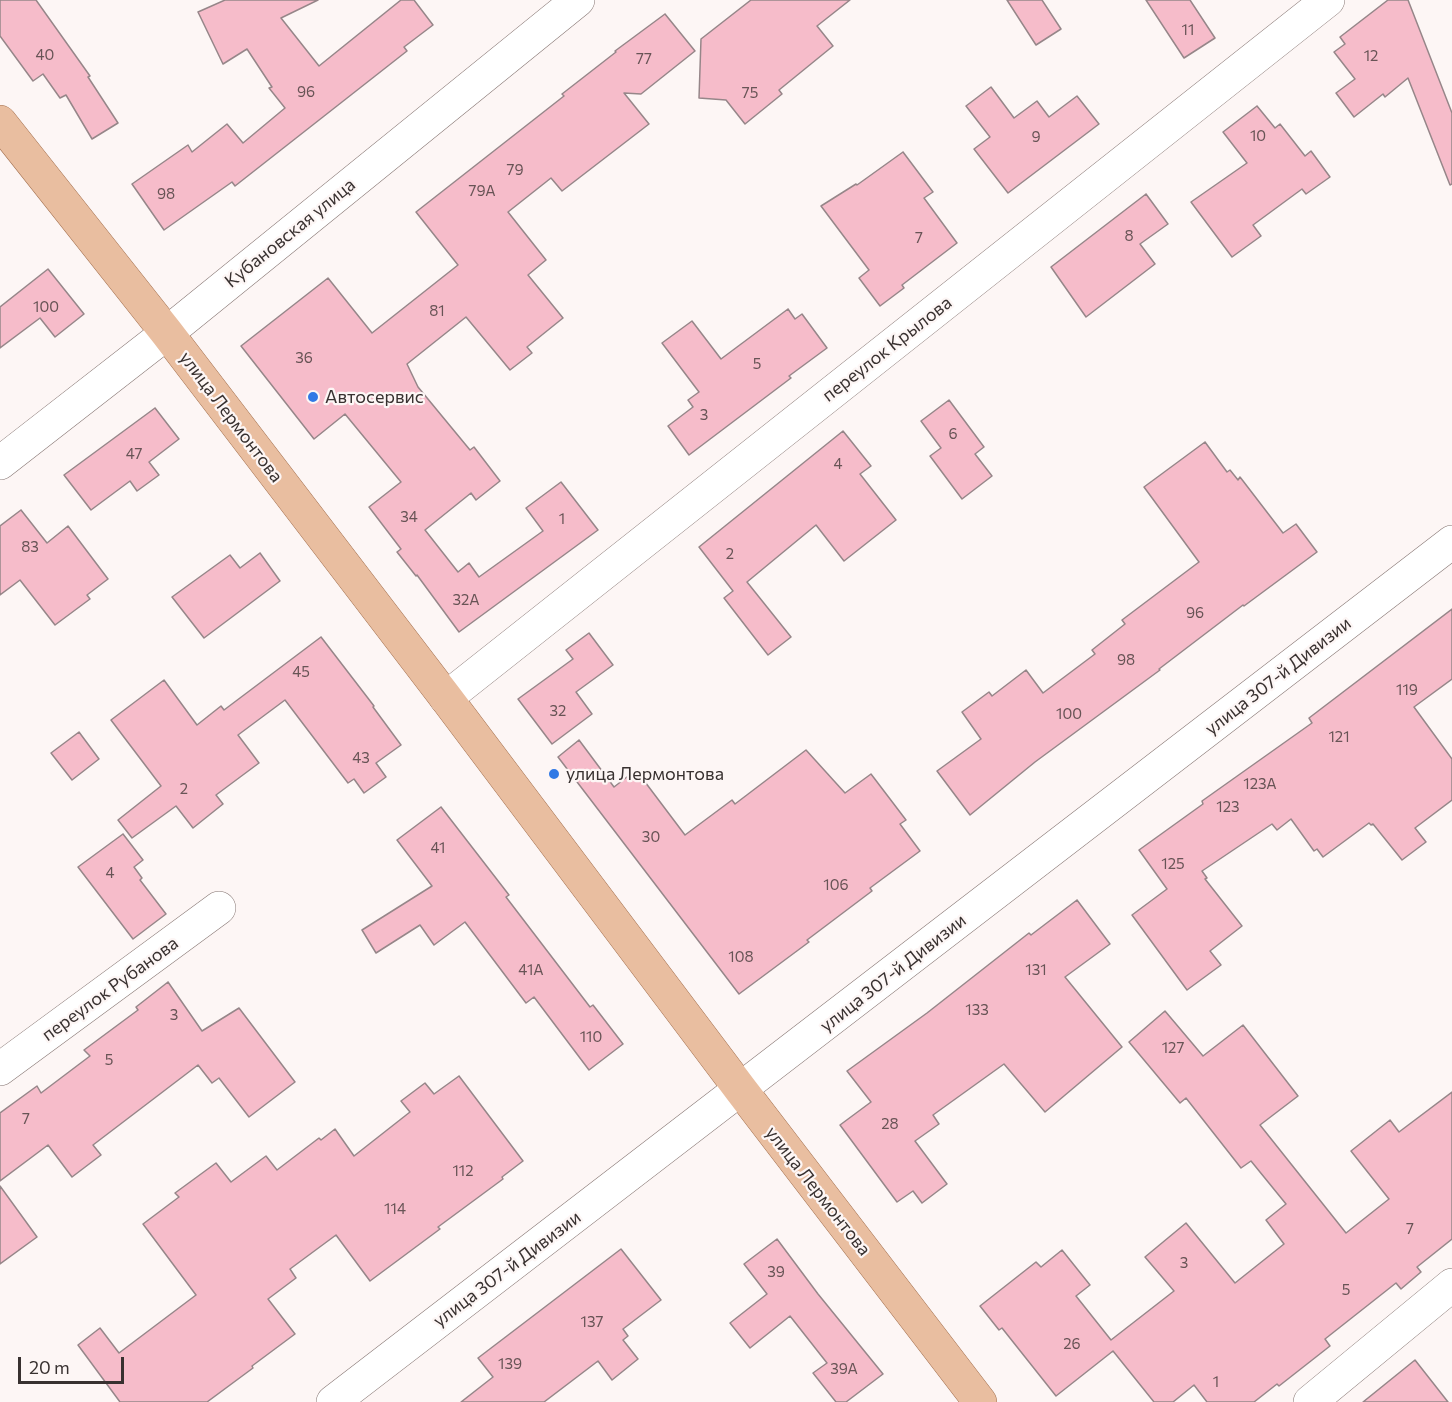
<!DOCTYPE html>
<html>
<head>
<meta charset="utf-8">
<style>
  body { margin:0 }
  #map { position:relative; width:1452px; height:1402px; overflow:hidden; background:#fdf6f5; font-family:Commissioner,sans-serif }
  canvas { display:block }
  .scale { position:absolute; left:18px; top:1357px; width:106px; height:27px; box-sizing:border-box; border:3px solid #383130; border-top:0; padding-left:8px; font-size:18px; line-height:21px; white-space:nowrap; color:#383130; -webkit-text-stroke:4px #fdf6f5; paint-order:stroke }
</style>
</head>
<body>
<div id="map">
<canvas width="1452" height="1402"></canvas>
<div class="scale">20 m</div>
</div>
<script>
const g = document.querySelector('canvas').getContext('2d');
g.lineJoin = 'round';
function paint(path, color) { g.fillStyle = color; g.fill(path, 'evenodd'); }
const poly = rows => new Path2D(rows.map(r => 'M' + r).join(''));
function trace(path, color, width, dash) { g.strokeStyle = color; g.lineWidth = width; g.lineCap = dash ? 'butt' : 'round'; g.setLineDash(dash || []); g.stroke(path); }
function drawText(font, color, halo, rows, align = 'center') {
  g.font = font + ' Commissioner,sans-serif'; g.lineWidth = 4.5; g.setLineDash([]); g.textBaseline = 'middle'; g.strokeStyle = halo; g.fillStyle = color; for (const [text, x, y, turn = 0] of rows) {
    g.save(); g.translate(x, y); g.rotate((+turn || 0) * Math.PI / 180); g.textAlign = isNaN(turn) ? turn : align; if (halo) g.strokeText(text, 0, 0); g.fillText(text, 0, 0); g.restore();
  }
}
const building = poly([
  [0,0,36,0,90,76,88,77,118,123,92,139,66,95,60,98,43,74,33,81,0,36,0,0],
  [225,0,318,0,281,18,319,66,401,0,414,0,433,25,404,47,407,51,235,186,232,182,164,230,132,184,188,145,192,152,227,124,243,143,285,108,269,88,272,87,247,49,223,64,198,12,225,0],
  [751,0,850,0,817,26,833,46,779,90,782,94,745,124,726,100,699,98,701,39,751,0],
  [1007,0,1042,0,1061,29,1036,45,1007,0],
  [1146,0,1190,0,1215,38,1184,58,1146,0],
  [1388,0,1408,0,1452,113,1452,184,1450,185,1408,78,1385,97,1383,94,1354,117,1336,93,1355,79,1334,52,1345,44,1340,37,1388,0],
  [665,14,695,51,641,94,624,93,649,124,562,191,551,178,508,212,546,260,528,275,563,318,527,347,532,353,510,370,466,317,407,364,418,387,470,450,474,447,500,481,476,500,471,493,425,530,458,572,469,563,479,577,543,531,526,508,561,482,598,530,459,632,417,575,416,576,397,552,401,549,369,507,401,482,345,414,314,439,241,346,328,278,372,333,458,265,416,212,564,96,562,94,616,52,615,51,665,14],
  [991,87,1014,118,1037,101,1049,117,1077,96,1099,124,1008,193,974,149,990,137,966,106,991,87],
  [1257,106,1275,128,1280,124,1305,156,1311,151,1330,177,1306,194,1302,189,1253,225,1261,236,1232,257,1191,202,1247,163,1223,132,1257,106],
  [903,152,933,192,924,198,957,243,902,285,904,288,880,306,859,278,869,270,821,206,856,184,857,185,903,152],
  [1146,194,1168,224,1140,244,1155,264,1086,317,1051,267,1146,194],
  [48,269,84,314,55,337,40,318,0,348,0,307,48,269],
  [788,309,795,319,802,314,827,348,789,376,791,378,689,455,668,426,693,407,688,400,699,392,662,343,692,321,721,359,788,309],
  [949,400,984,447,975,454,992,476,962,499,930,456,941,448,921,421,949,400],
  [155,408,179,439,149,462,159,475,137,491,130,481,91,510,64,475,155,408],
  [843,431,871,466,860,474,896,520,844,561,816,525,747,582,791,637,768,655,724,598,733,591,699,547,843,431],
  [1205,442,1227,472,1230,470,1238,480,1240,477,1283,533,1296,524,1317,552,1244,606,1243,605,1159,669,1160,670,1035,762,970,815,937,771,981,739,962,712,989,692,992,696,1026,670,1043,693,1095,654,1092,650,1125,624,1122,620,1199,562,1144,487,1205,442],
  [21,510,47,543,68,526,108,579,87,595,90,599,55,625,20,580,0,595,0,526,21,510],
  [260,553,280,581,204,638,172,597,230,555,240,568,260,553],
  [1452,609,1452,679,1414,707,1452,759,1452,800,1415,828,1426,842,1402,860,1373,824,1371,825,1369,823,1323,857,1317,849,1314,851,1291,819,1277,830,1272,824,1202,871,1207,878,1205,879,1242,926,1210,951,1221,965,1187,990,1132,915,1167,889,1139,850,1203,804,1202,801,1312,723,1309,718,1452,609],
  [589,633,613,665,576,692,592,714,552,744,518,699,573,659,566,650,589,633],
  [321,637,374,706,373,707,401,745,376,763,386,777,364,793,354,779,348,783,285,700,238,735,259,763,216,795,223,804,193,828,176,806,132,838,118,820,161,786,111,720,164,680,197,725,221,706,224,710,321,637],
  [79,732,99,759,72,780,51,753,79,732],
  [579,740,614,787,636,770,685,835,732,800,735,804,806,750,845,793,871,774,906,820,900,824,920,851,870,888,872,891,807,940,809,942,739,994,558,757,579,740],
  [441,807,509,895,506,897,590,1007,593,1005,623,1044,589,1070,534,997,526,1003,465,922,434,945,420,925,376,953,362,930,432,886,397,840,441,807],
  [123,834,143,860,134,867,142,878,140,880,166,914,133,939,78,867,123,834],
  [1077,900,1110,944,1065,977,1122,1047,1045,1112,1004,1064,933,1115,939,1124,915,1141,947,1184,922,1203,913,1191,897,1202,840,1125,871,1102,847,1071,927,1013,1029,933,1031,935,1077,900],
  [168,982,202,1031,239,1008,295,1082,249,1117,219,1078,212,1083,198,1065,93,1145,101,1155,72,1177,48,1145,0,1181,0,1113,37,1086,41,1093,90,1056,84,1050,138,1010,136,1007,168,982],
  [1165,1011,1203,1056,1243,1025,1298,1096,1260,1125,1346,1233,1389,1199,1351,1151,1390,1120,1399,1132,1452,1092,1452,1239,1417,1267,1421,1272,1401,1289,1396,1283,1325,1339,1330,1346,1279,1386,1277,1384,1254,1402,1207,1402,1194,1385,1173,1402,1154,1402,1113,1351,1056,1396,1002,1328,999,1330,980,1306,1036,1262,1041,1267,1062,1250,1090,1285,1076,1296,1111,1340,1174,1291,1145,1257,1186,1223,1235,1283,1284,1244,1266,1220,1286,1204,1251,1161,1241,1168,1186,1098,1180,1103,1129,1042,1165,1011],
  [459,1076,523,1161,502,1177,503,1179,438,1227,440,1229,370,1281,336,1235,290,1269,296,1278,268,1299,295,1334,252,1366,253,1368,207,1402,120,1402,78,1345,100,1328,119,1353,196,1295,143,1224,179,1197,175,1193,216,1163,231,1182,266,1156,277,1170,319,1138,321,1140,335,1129,354,1156,410,1112,401,1101,425,1083,434,1094,459,1076],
  [0,1186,37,1237,0,1264,0,1186],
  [777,1239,818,1294,883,1374,846,1402,836,1402,813,1373,827,1363,790,1316,750,1348,730,1323,767,1294,744,1264,777,1239],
  [621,1249,661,1300,623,1329,628,1336,623,1340,638,1359,612,1380,598,1361,544,1402,461,1402,493,1377,478,1358,621,1249],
  [1415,1360,1448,1402,1363,1402,1415,1360]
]);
paint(building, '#f6bcca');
trace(building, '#968689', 1.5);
const minor = poly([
  [0,463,167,333,578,0],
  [446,698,1328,0],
  [0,1069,219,908],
  [333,1402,1452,542],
  [1310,1402,1452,1285]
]);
const major = poly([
  [0,122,167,333,446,698,741,1090,980,1402]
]);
trace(minor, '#877774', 34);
trace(major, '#a2704f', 34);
trace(minor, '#fff', 33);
trace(major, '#e9bea0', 33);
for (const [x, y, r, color] of [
  [313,397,6,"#3179e5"],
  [554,774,6,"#3179e5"]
]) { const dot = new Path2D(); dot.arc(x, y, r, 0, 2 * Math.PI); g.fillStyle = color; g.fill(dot); trace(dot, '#fdf6f5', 2); }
drawText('15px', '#685456', null, [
  ["11",1188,30],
  ["40",45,55],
  ["12",1371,56],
  ["77",644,59],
  ["96",306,92],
  ["75",750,93],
  ["10",1258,136],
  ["9",1036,137],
  ["79",515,170],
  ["79А",482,191],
  ["98",166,194],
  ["8",1129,236],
  ["7",919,238],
  ["100",46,307],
  ["81",437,311],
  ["36",304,358],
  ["5",757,364],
  ["3",704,415],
  ["6",953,434],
  ["47",134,454],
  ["4",838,464],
  ["34",409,517],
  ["1",562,519],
  ["83",30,547],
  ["2",730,554],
  ["32А",466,600],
  ["96",1195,613],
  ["98",1126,660],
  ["45",301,672],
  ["119",1407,690],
  ["32",558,711],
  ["100",1069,714],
  ["121",1339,737],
  ["43",361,758],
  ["123А",1260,784],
  ["2",184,789],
  ["123",1228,807],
  ["30",651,837],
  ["41",438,848],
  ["125",1173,864],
  ["4",110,873],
  ["106",836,885],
  ["108",741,957],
  ["41А",531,970],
  ["131",1036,970],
  ["133",977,1010],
  ["3",174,1015],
  ["110",591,1037],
  ["127",1173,1048],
  ["5",109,1060],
  ["7",26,1119],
  ["28",890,1124],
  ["112",463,1171],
  ["114",395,1209],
  ["7",1410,1229],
  ["3",1184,1263],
  ["39",776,1272],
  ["5",1346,1290],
  ["137",592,1322],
  ["26",1072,1344],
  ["139",510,1364],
  ["39А",844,1369],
  ["1",1216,1382]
]);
drawText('18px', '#383130', '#fdf6f5', [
  ["Кубановская улица",290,233,-39],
  ["переулок Крылова",887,349,-38],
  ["улица Лермонтова",231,417,53],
  ["улица 307-й Дивизии",1278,676,-38],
  ["улица 307-й Дивизии",893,973,-38],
  ["переулок Рубанова",110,989,-36],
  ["улица Лермонтова",818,1191,52],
  ["улица 307-й Дивизии",507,1269,-37]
]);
drawText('18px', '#383130', '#fdf6f5', [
  ["Автосервис",325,397],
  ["улица Лермонтова",566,774]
], 'left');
</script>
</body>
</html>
